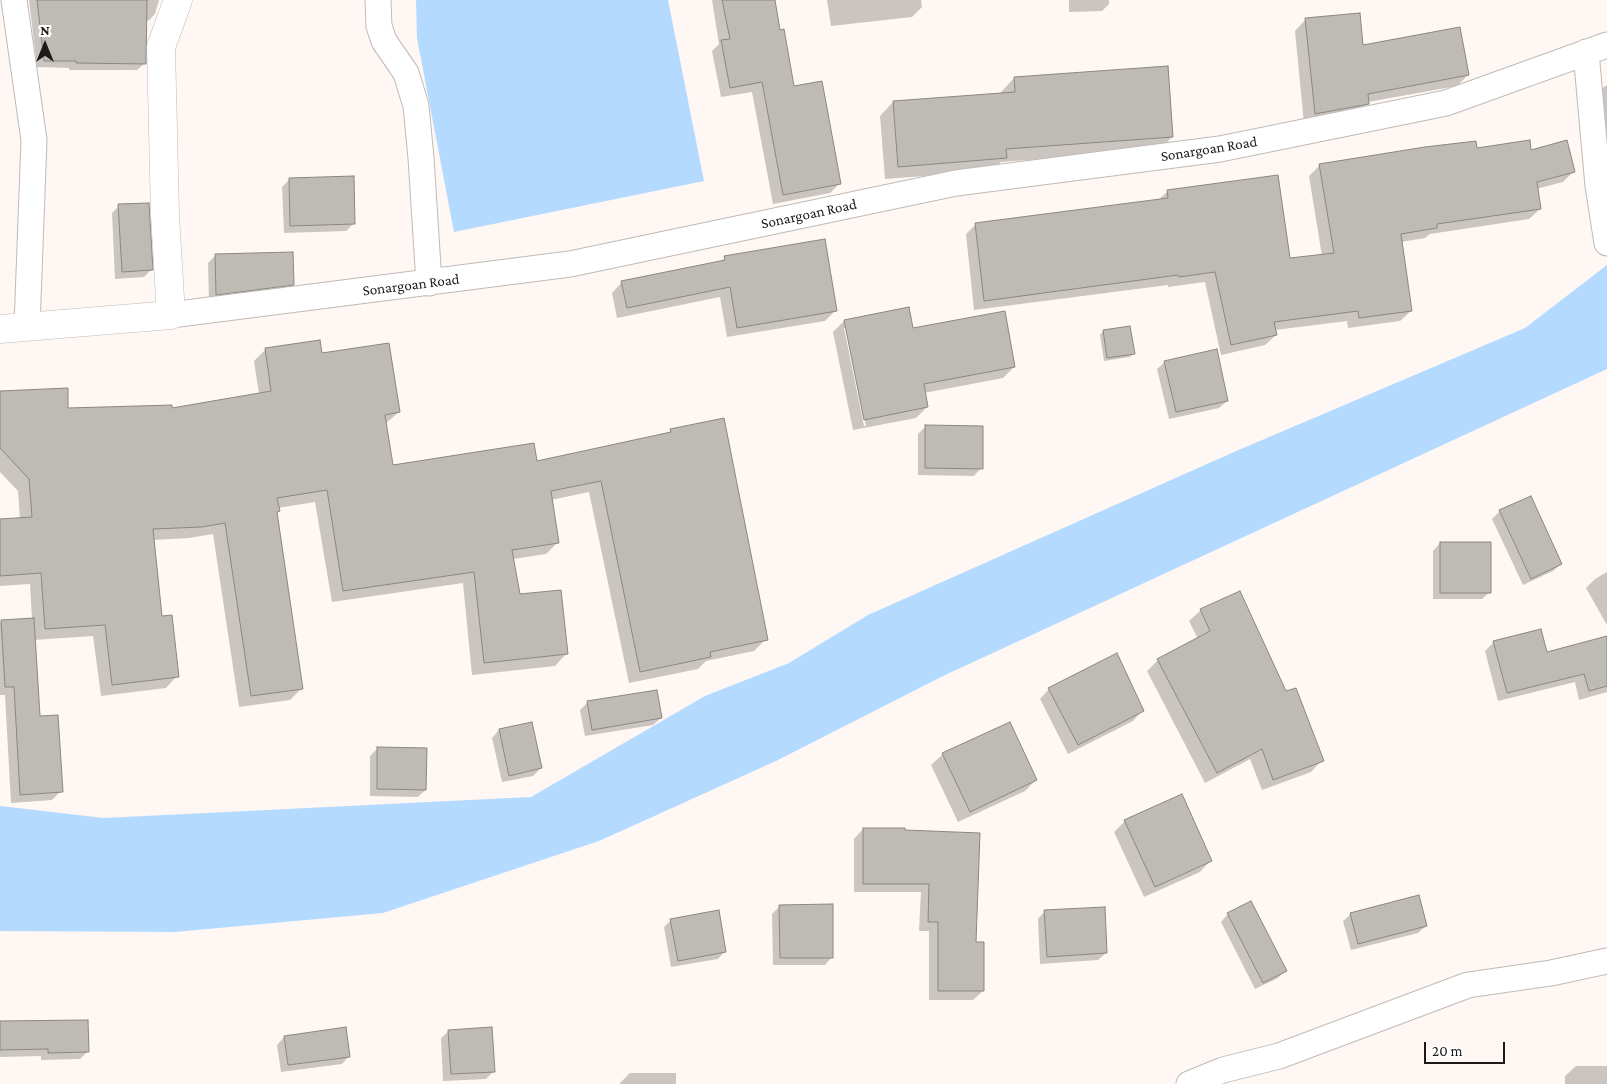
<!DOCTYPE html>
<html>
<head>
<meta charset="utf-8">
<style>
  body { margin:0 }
  #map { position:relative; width:1607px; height:1084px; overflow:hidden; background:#fef7f3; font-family:"Crimson Pro",serif }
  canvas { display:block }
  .north { position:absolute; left:20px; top:20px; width:50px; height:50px; -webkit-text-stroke:4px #fff; paint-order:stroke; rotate:0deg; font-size:14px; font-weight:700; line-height:20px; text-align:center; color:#1d1a19 }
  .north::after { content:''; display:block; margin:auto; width:18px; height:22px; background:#1d1a19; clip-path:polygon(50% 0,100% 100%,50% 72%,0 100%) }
  .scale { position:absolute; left:1424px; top:1042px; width:81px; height:22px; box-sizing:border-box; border:2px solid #1d1a19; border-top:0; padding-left:6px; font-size:15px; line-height:18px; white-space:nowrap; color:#1d1a19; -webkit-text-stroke:4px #fff; paint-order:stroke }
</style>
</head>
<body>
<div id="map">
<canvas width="1607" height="1084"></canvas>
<div class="north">N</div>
<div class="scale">20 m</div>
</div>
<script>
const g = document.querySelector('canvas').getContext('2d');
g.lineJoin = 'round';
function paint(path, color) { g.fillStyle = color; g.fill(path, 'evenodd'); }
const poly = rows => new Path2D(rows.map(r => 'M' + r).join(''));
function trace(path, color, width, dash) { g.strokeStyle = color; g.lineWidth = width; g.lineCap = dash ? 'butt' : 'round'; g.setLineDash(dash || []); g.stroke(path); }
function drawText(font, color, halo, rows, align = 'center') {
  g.font = font + ' "Crimson Pro",serif'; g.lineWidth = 4; g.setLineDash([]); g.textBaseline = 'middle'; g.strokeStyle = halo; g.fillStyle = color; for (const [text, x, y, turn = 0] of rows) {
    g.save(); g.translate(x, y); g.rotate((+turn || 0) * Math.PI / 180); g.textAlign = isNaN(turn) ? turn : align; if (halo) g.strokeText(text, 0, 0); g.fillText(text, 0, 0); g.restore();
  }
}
paint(poly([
  [416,0,668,0,704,181,454,232,417,38],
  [1607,265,1607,369,943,676,776,761,599,841,383,913,175,932,0,931,0,806,104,818,531,797,705,696,789,663,868,615,1234,452,1525,328]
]), '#b4daff');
paint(poly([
  [29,0,159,0,155,14,148,21,145,21,145,63,137,70,69,70,69,68,37,67],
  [712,0,774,0,779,31,793,88,840,183,830,193,773,204,752,92,721,97,712,51,719,44],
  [827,0,921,0,922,7,912,17,831,26],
  [1069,0,1109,0,1109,4,1102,11,1069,12],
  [1306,19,1362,46,1468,75,1457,86,1368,102,1357,115,1304,124,1295,31],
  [1014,78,1172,137,1159,150,1001,162,992,171,885,179,880,116,893,102,1001,94,1001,92],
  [1605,86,1607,86,1607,137,1594,97],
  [1476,150,1530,151,1574,171,1563,182,1536,189,1540,209,1529,219,1430,234,1425,238,1401,242,1411,311,1400,321,1348,328,1347,321,1275,330,1276,335,1265,345,1221,355,1205,282,1168,287,1168,285,974,310,966,234,976,224,1158,200,1168,191,1289,259,1322,256,1309,176,1320,165],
  [290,179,354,223,346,231,284,233,282,187],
  [119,206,151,270,144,277,115,279,112,213],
  [216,255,293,284,285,292,209,302,208,263],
  [725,258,836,310,825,321,727,337,720,297,617,318,612,293,622,282,720,262],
  [844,321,912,329,1014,367,1003,378,924,393,927,407,916,418,853,430,833,332],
  [844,328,847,328,866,426,864,426],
  [1103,331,1133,354,1130,357,1104,361,1100,335],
  [265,350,321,354,399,412,385,424,392,467,536,463,666,435,671,430,766,639,754,651,706,661,698,669,629,683,589,492,551,500,558,542,546,554,513,559,518,596,566,654,555,666,472,675,463,583,332,602,315,502,278,508,278,511,276,513,302,688,290,700,239,707,213,534,189,538,153,540,161,618,177,676,166,688,101,696,93,636,34,640,39,717,61,791,52,800,11,803,5,695,0,695,0,622,32,619,30,584,0,586,0,520,20,519,18,491,0,472,0,392,67,409,171,410,259,394,254,361],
  [1165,362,1227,401,1219,408,1169,419,1157,369],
  [926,426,981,468,974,476,918,475,918,434],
  [1500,511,1561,564,1553,571,1523,585,1492,519],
  [1440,543,1490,592,1482,599,1433,599,1433,551],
  [1607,572,1607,625,1586,588,1595,579],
  [1201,610,1286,693,1322,760,1311,772,1262,790,1250,759,1205,783,1147,671,1158,660,1198,639,1189,621],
  [1607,637,1607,692,1579,700,1575,682,1498,701,1485,651,1494,642,1546,654],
  [1049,689,1142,711,1133,721,1068,754,1040,699],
  [588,702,661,718,653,725,585,736,580,710],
  [1009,723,1036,780,1025,791,958,822,931,765,943,754],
  [499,730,541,768,533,776,502,782,492,738],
  [378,748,425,790,418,797,370,796,370,756],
  [1125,821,1211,860,1200,872,1144,897,1114,832],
  [863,829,904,829,975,943,983,991,973,1000,929,1000,929,931,919,931,921,892,854,892,854,839],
  [780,906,832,957,825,965,773,965,772,914],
  [1045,911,1106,953,1098,960,1040,964,1038,919],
  [1228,914,1286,970,1278,978,1255,989,1221,922],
  [1351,914,1426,926,1418,933,1351,950,1343,921],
  [671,920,725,951,718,959,671,967,664,927],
  [0,1022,88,1051,80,1059,41,1060,41,1056,0,1057],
  [449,1031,494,1071,486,1079,443,1081,441,1038],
  [284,1037,349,1056,342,1064,281,1072,277,1045],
  [1576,1066,1607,1066,1607,1084,1565,1084,1565,1076],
  [630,1073,676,1073,676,1084,619,1084]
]), '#0003');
const building = poly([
  [37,0,147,0,146,64,76,63,76,61,44,61,37,0],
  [722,0,775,0,780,30,784,29,794,86,822,81,841,184,783,195,762,82,730,88,721,40,730,39,722,0],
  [1360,13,1363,45,1460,27,1469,75,1368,94,1369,104,1315,114,1305,18,1360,13],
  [1168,66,1173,137,1006,149,1007,158,898,167,893,101,1015,92,1014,77,1168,66],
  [1530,140,1531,150,1567,140,1575,172,1537,182,1541,209,1437,224,1437,228,1401,234,1412,311,1359,318,1358,311,1274,322,1277,335,1231,345,1215,272,1179,277,1178,275,984,301,975,223,1168,198,1167,190,1278,175,1290,258,1334,253,1319,164,1425,147,1476,141,1477,148,1530,140],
  [354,176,355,224,290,226,289,178,354,176],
  [149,203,153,270,122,272,118,204,149,203],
  [825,239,837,311,737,328,730,287,627,308,621,281,725,260,724,256,825,239],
  [293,252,294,285,216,295,215,254,293,252],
  [909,307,913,328,1005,311,1015,367,924,384,928,407,864,420,844,320,909,307],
  [1130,326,1135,354,1107,358,1103,330,1130,326],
  [320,340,322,353,389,343,400,412,385,415,393,465,534,443,537,461,671,432,670,429,724,418,768,640,710,652,711,657,640,672,601,481,551,491,559,543,512,550,520,594,561,590,568,654,484,663,474,572,343,591,327,490,277,498,280,511,277,512,303,689,251,696,225,523,202,527,153,529,162,616,172,615,179,677,112,685,105,625,45,629,41,573,0,576,0,519,32,517,29,479,0,448,0,391,68,388,68,408,172,405,172,408,271,391,265,348,320,340],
  [1217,349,1228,401,1176,412,1164,361,1217,349],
  [925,425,983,426,983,469,925,468,925,425],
  [1531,496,1562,564,1531,579,1499,510,1531,496],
  [1440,542,1491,542,1491,593,1440,593,1440,542],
  [1240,591,1286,691,1296,688,1324,761,1273,780,1262,749,1217,773,1157,659,1210,631,1200,609,1240,591],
  [34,618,40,716,58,715,63,792,20,795,14,687,5,687,1,620,34,618],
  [1541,629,1547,652,1607,636,1607,686,1589,691,1584,674,1507,693,1493,641,1541,629],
  [1117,653,1144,711,1078,745,1048,688,1117,653],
  [657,690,662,718,592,730,587,701,657,690],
  [532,722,542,768,509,776,499,729,532,722],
  [1010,722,1037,780,970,812,942,753,1010,722],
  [377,747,427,748,426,790,377,789,377,747],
  [1182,794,1212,861,1155,887,1124,820,1182,794],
  [863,828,905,828,905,830,980,833,976,942,984,942,984,991,938,991,938,922,928,922,929,884,863,884,863,828],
  [1419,895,1427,926,1358,944,1350,913,1419,895],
  [1251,901,1287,971,1263,983,1227,913,1251,901],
  [833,904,833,958,780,958,779,905,833,904],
  [1105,907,1107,953,1047,957,1044,910,1105,907],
  [719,910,726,952,678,961,670,919,719,910],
  [88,1020,89,1052,48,1053,48,1049,0,1050,0,1021,88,1020],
  [346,1027,350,1057,288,1065,284,1036,346,1027],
  [492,1027,495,1072,451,1074,448,1030,492,1027]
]);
paint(building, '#bebab4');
trace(building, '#8a8681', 1);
const street = poly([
  [14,0,34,140,27,326],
  [378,0,379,26,384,41,406,73,416,106,421,158,429,283],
  [1586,52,1598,186,1607,243],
  [171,315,570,264,956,183,1220,149,1446,103,1607,45],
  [1189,1084,1223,1070,1279,1056,1468,985,1551,973,1607,961]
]);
const secondary = poly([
  [0,329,171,315,165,215,161,47,178,0]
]);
trace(street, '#c0bab6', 27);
trace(secondary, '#c0bab6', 29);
trace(street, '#fff', 25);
trace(secondary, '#fff', 28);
drawText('15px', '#1d1a19', '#fff', [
  ["Sonargoan Road",1209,149,-9],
  ["Sonargoan Road",809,214,-12],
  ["Sonargoan Road",411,285,-7]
]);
</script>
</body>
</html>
